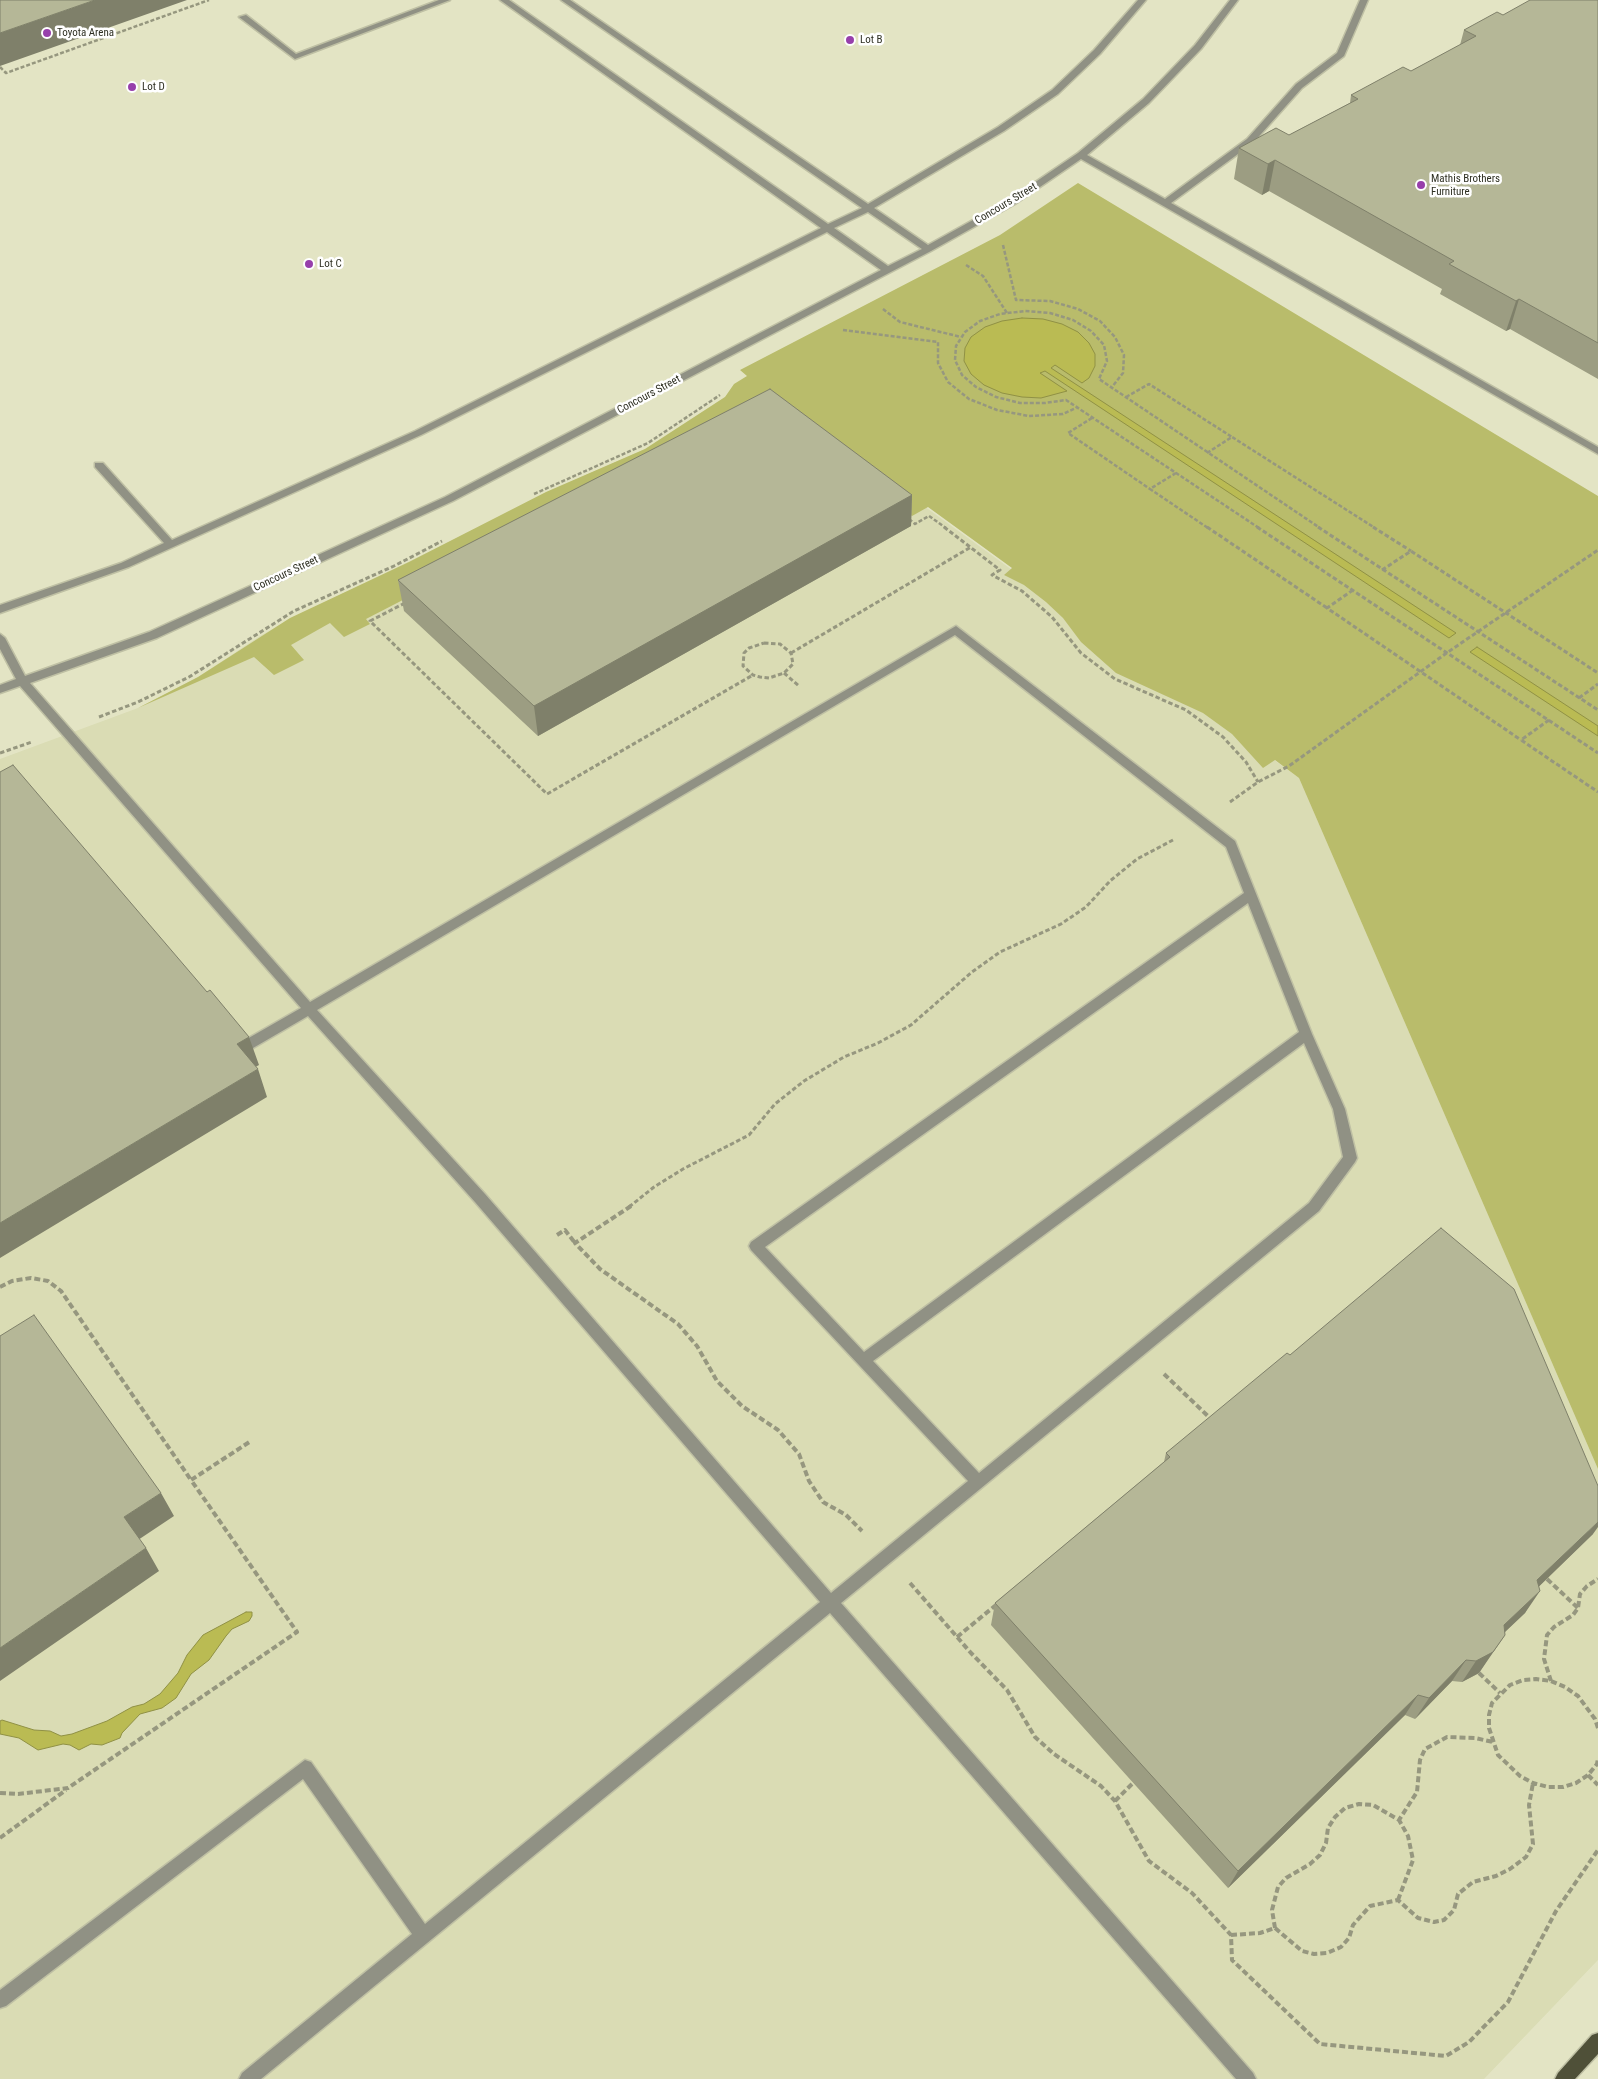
<!DOCTYPE html>
<html>
<head>
<meta charset="utf-8">
<style>
  body { margin:0 }
  canvas { display:block; background:#e3e4c4 }
</style>
</head>
<body>
<canvas width="1598" height="2079"></canvas>
<script>
const g = document.querySelector('canvas').getContext('2d');
g.lineJoin = 'round';
function paint(path, color) { g.fillStyle = color; g.fill(path, 'evenodd'); }
const poly = rows => new Path2D(rows.map(r => 'M' + r).join(''));
function trace(path, color, width, dash) { g.strokeStyle = color; g.lineWidth = width; g.lineCap = dash ? 'butt' : 'round'; g.setLineDash(dash || []); g.stroke(path); }
function drawText(font, color, halo, rows, align = 'center') {
  g.font = font + ' "Roboto Condensed",sans-serif'; g.lineWidth = 5; g.setLineDash([]); g.textBaseline = 'middle'; g.strokeStyle = halo; g.fillStyle = color; for (const [text, x, y, turn = 0] of rows) {
    g.save(); g.translate(x, y); g.rotate((+turn || 0) * Math.PI / 180); g.textAlign = isNaN(turn) ? turn : align; if (halo) g.strokeText(text, 0, 0); g.fillText(text, 0, 0); g.restore();
  }
}
paint(poly([
  [746,377,1299,778,1598,1469,1598,1960,1484,2079,0,2079,0,759,138,708,198,677,260,636,298,615,406,563,563,485,645,449,725,397]
]), '#dadcb4');
paint(poly([
  [1078,183,1598,496,1598,1469,1299,778,1275,760,1263,768,1232,734,1203,713,1116,673,1081,642,1063,618,1046,602,1024,585,1004,575,1012,568,928,507,912,516,771,410,366,619,370,624,344,637,330,623,291,645,304,660,274,675,254,657,138,708,198,677,290,618,409,562,546,492,645,449,725,397,734,384,747,376,740,370,1000,235]
]), '#b9bc6b');
const water = poly([
  [1022,318,1043,319,1062,324,1078,332,1089,343,1095,354,1095,366,1089,378,1082,383,1055,365,1051,368,1456,633,1449,638,1045,371,1040,373,1067,391,1041,398,1022,397,1002,393,984,385,971,374,964,361,965,348,971,337,985,327,1002,321,1022,318],
  [1477,647,1598,726,1598,736,1470,652,1477,647],
  [246,1612,252,1612,252,1616,249,1621,232,1629,226,1636,209,1660,191,1674,176,1698,162,1708,140,1714,122,1733,120,1738,102,1745,91,1744,79,1750,70,1745,63,1744,38,1750,19,1738,0,1734,0,1721,2,1720,34,1730,50,1731,61,1736,72,1734,107,1721,132,1707,144,1704,160,1694,178,1673,187,1655,203,1635,246,1612]
]);
paint(water, '#babb53');
trace(water, '#909145', 1);
const minor = poly([
  [439,0,450,0,295,59,239,17,246,15,296,54,439,0],
  [500,0,509,0,828,224,862,208,561,0,570,0,868,204,998,127,1052,90,1094,50,1138,0,1146,0,1100,54,1058,94,1004,131,874,208,928,245,1009,200,1078,153,1143,99,1195,45,1230,0,1238,0,1201,49,1149,103,1087,155,1165,199,1247,139,1296,84,1337,53,1360,0,1368,0,1344,56,1302,88,1253,143,1171,203,1598,447,1598,454,1081,159,1015,204,931,251,453,501,157,638,30,683,310,1002,956,626,1235,841,1312,1034,1345,1109,1357,1158,1355,1162,1319,1211,841,1603,1253,2073,1256,2079,1236,2079,830,1613,261,2079,239,2079,242,2073,412,1934,303,1779,6,2006,0,2008,0,1990,305,1760,311,1762,425,1924,820,1602,475,1202,308,1016,241,1055,233,1055,231,1051,233,1047,301,1008,20,686,0,693,0,685,16,679,0,649,0,634,5,638,25,676,149,632,445,497,881,270,827,232,421,435,129,567,0,613,0,605,121,563,164,543,95,467,95,463,103,463,172,540,415,431,821,228,500,0],
  [868,212,922,249,888,266,834,228,868,212],
  [955,635,1226,847,1244,893,751,1242,749,1246,751,1250,968,1481,831,1593,485,1194,317,1010,955,635],
  [1248,903,1299,1032,864,1352,765,1247,1248,903],
  [1304,1043,1333,1109,1343,1157,1309,1203,979,1473,873,1361,1304,1043]
]);
const major = poly([
  [1598,2033,1598,2054,1575,2079,1555,2079,1558,2073,1592,2035,1598,2033]
]);
trace(minor, '#bfc0a4', 3);
trace(major, '#bfc0a4', 3);
trace(poly([
  [0,67,6,73,209,0],
  [1003,245,1016,300,1050,301,1078,309,1100,321,1115,337,1124,355,1123,373,1112,387],
  [966,265,983,276,1007,313],
  [883,309,900,322,961,337],
  [843,330,938,342,938,363,948,382,969,399,997,410,1029,416,1063,414,1076,408],
  [1126,397,1149,384,1232,437],
  [1092,418,1068,433,1150,489],
  [1207,453,1232,437,1375,528],
  [1176,473,1150,489,1208,528],
  [534,494,648,443,720,395],
  [909,519,915,524,929,516,946,528],
  [1259,528,1066,400,1045,403,1020,403,996,397,976,387,962,375,955,360,956,346,965,332,980,321,1000,314,1025,311,1050,313,1073,320,1091,331,1104,345,1107,361,1099,379,1320,528]
]), '#96977f', 2.5, [4, 2]);
trace(poly([
  [944,527,1000,570,992,575,1022,591,1052,617,1081,653,1115,679,1186,710,1223,737,1246,762,1258,782],
  [1207,527,1327,608],
  [1257,527,1598,753],
  [1318,527,1598,710],
  [1373,527,1411,551],
  [1382,570,1411,551,1598,673],
  [1353,590,1327,608,1521,740],
  [405,603,370,621,547,794,753,675],
  [764,643,780,644,791,653,793,664,784,673,769,678,760,677,753,675,743,666,744,653,749,648,764,643],
  [791,653,971,547],
  [784,673,799,686],
  [1579,698,1598,684],
  [99,717,138,702,189,677,294,611,394,566,442,541],
  [1549,720,1521,740,1598,792],
  [0,753,32,742],
  [1230,802,1258,782,1289,766,1448,652,1598,550],
  [629,1207,654,1187,683,1169,749,1135,775,1104,804,1081,844,1057,878,1043,911,1025,972,972,1000,952,1061,924,1086,907,1110,881,1137,859,1173,840]
]), '#96977f', 3, [4.5, 2.5]);
trace(poly([
  [631,1206,575,1243,600,1269,678,1324,697,1346,717,1381,742,1406,778,1430,799,1454,809,1481,823,1502,846,1515,862,1531],
  [557,1235,565,1230,575,1243],
  [0,1287,12,1281,31,1278,48,1281,61,1291,191,1480],
  [1164,1374,1212,1420],
  [1547,1579,1578,1608],
  [910,1583,971,1653,1007,1690,1035,1737,1054,1754,1101,1786,1115,1801,1149,1861,1192,1893,1231,1935,1232,1960,1320,2044,1446,2056,1469,2042,1508,2002,1556,1911,1598,1850],
  [957,1637,996,1605],
  [1479,1673,1500,1693],
  [1551,1681,1544,1659,1547,1635,1554,1627,1573,1615,1578,1608,1580,1594,1587,1586,1598,1579],
  [1598,1728,1595,1719,1578,1696,1565,1687,1551,1681,1536,1679,1523,1680,1510,1685,1492,1703,1489,1715,1489,1728,1498,1755,1520,1776,1533,1783,1548,1787,1563,1787,1576,1783,1588,1775,1597,1764,1598,1758],
  [1588,1775,1598,1785],
  [0,1793,18,1794,68,1788,297,1632,191,1480,251,1441],
  [1115,1801,1133,1783],
  [0,1838,66,1790],
  [1398,1900,1413,1860,1408,1836,1399,1820],
  [1275,1928,1272,1910,1278,1887,1286,1878,1310,1864,1320,1855,1326,1843,1328,1828,1335,1817,1345,1808,1359,1804,1373,1805,1399,1820,1417,1792,1420,1760,1425,1749,1447,1737,1475,1738,1493,1742],
  [1231,1935,1260,1933,1275,1928,1302,1951,1314,1954,1327,1953,1341,1947,1349,1938,1353,1925,1370,1906,1398,1900,1418,1918,1434,1922,1444,1920,1454,1910,1458,1894,1473,1882,1496,1876,1510,1869,1526,1857,1533,1844,1529,1805,1533,1783]
]), '#96977f', 4, [6, 3]);
paint(minor, '#909184');
paint(major, '#4f5038');
paint(poly([
  [1598,0,1598,379,1510,329,1506,331,1440,294,1442,289,1269,191,1262,195,1234,179,1239,148,1289,135,1350,103,1351,95,1411,71,1460,45,1464,30,1503,15],
  [912,495,911,526,538,736,404,611,398,580],
  [1290,1355,1593,1534,1539,1586,1525,1613,1505,1632,1479,1673,1462,1682,1452,1681,1415,1719,1405,1715,1228,1888,991,1625,995,1603,1164,1462,1166,1453]
]), '#9c9d82');
paint(poly([
  [95,0,187,0,0,66,0,33],
  [1275,160,1269,191,1262,195,1268,164],
  [1519,299,1510,329,1506,331,1516,301],
  [912,495,911,526,538,736,534,706],
  [249,1037,259,1065,246,1072,237,1044],
  [258,1069,267,1097,0,1258,0,1223],
  [161,1493,174,1516,138,1540,124,1517],
  [1598,1522,1598,1527,1593,1534,1522,1603,1537,1580],
  [146,1548,159,1571,0,1681,0,1648],
  [1540,1591,1525,1613,1490,1646,1504,1625],
  [1505,1635,1479,1673,1462,1682,1476,1661],
  [1466,1660,1452,1681,1415,1719,1429,1698],
  [1418,1695,1405,1715,1228,1888,1238,1871]
]), '#7f806a');
const building = poly([
  [0,0,95,0,0,33,0,0],
  [1530,0,1598,0,1598,343,1519,299,1516,301,1449,264,1454,261,1275,160,1268,164,1239,148,1276,128,1289,135,1358,99,1351,95,1403,67,1411,71,1476,36,1464,30,1497,12,1503,15,1530,0],
  [770,389,912,495,534,706,398,580,770,389],
  [13,765,207,992,210,990,249,1037,237,1044,258,1069,0,1223,0,772,13,765],
  [1441,1228,1514,1289,1598,1486,1598,1522,1537,1580,1540,1591,1504,1625,1505,1635,1493,1652,1476,1661,1466,1660,1429,1698,1418,1695,1238,1871,995,1603,1170,1457,1166,1453,1287,1353,1290,1355,1441,1228],
  [34,1315,161,1493,124,1517,146,1548,0,1648,0,1336,34,1315]
]);
paint(building, '#b5b797');
trace(building, '#7f806a', 1);
for (const [x, y, r, color] of [
  [47,33,5,"#973fab"],
  [850,40,5,"#973fab"],
  [132,87,5,"#973fab"],
  [1421,185,5,"#973fab"],
  [309,264,5,"#973fab"]
]) { const dot = new Path2D(); dot.arc(x, y, r, 0, 2 * Math.PI); g.fillStyle = color; g.fill(dot); trace(dot, '#fff', 2); }
drawText('11px', '#2f3023', '#fff', [
  ["Toyota Arena",57,33],
  ["Lot B",860,40],
  ["Lot D",142,87],
  ["Mathis Brothers",1431,179],
  ["Furniture",1431,192],
  ["Lot C",319,264]
], 'left');
drawText('11px', '#2f3023', '#fff', [
  ["Concours Street",1006,204,-31],
  ["Concours Street",649,395,-28],
  ["Concours Street",286,574,-25]
]);
</script>
</body>
</html>
